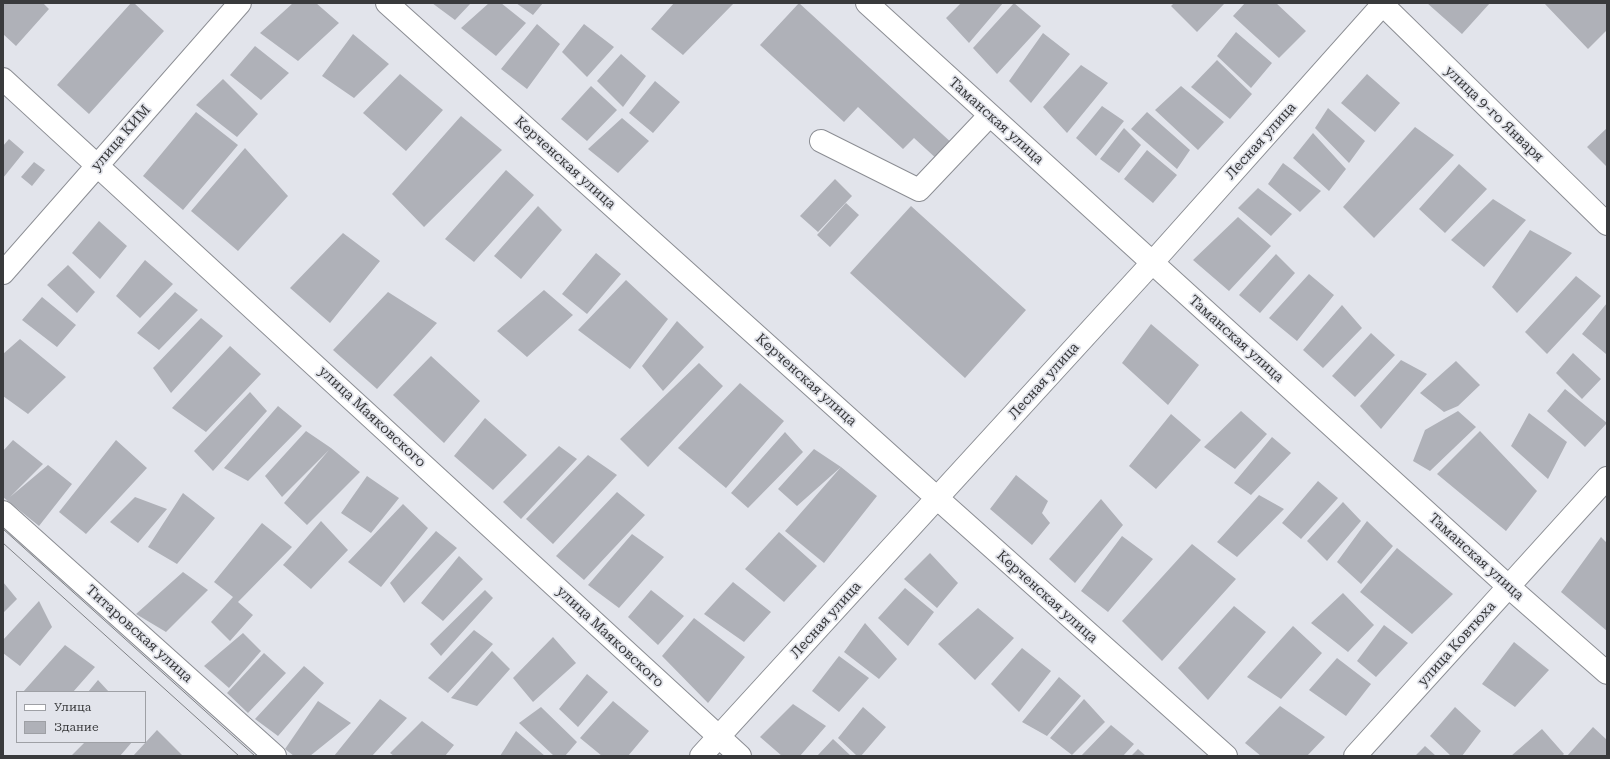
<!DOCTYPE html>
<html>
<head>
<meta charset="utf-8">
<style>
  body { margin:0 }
  #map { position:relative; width:1610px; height:759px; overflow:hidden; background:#e2e4eb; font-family:"Roboto Serif",serif }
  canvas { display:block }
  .frame { position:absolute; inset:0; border:4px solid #393a3c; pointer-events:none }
  .legend { position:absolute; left:16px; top:691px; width:130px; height:52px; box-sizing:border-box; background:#e2e4eb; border:1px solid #9ea0a5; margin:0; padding:5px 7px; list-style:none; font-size:12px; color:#393a3c }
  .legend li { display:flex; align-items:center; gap:8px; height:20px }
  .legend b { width:20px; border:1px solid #9ea0a5 }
</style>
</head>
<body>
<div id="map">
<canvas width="1610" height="759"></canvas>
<div class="frame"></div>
<ul class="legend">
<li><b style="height:5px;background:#fff"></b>Улица</li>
<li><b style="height:11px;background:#afb1b8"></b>Здание</li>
</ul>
</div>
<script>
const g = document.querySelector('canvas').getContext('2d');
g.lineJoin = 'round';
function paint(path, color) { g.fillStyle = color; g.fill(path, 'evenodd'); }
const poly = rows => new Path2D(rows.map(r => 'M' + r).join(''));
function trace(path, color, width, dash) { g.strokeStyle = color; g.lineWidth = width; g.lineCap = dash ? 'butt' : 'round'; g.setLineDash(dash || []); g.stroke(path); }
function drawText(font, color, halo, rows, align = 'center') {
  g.font = font + ' "Roboto Serif",serif'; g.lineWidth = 3.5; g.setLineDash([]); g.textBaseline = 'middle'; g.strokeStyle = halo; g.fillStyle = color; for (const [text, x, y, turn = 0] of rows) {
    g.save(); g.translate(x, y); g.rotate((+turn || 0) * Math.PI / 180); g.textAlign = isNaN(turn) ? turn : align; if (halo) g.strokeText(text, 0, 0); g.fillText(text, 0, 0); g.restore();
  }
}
paint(poly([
  [3,3,43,3,49,9,16,46,3,34],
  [131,3,134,3,164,31,89,114,57,85],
  [293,3,316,3,339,23,298,61,260,33],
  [432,3,471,3,455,20],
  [489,3,501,3,526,23,496,56,461,28],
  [516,3,543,3,533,15],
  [674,3,734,3,683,55,651,29],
  [799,3,954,145,939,161,914,138,903,149,858,107,844,122,760,45],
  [961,3,1003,3,969,43,946,18],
  [1014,3,1041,26,997,74,973,48],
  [1174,3,1225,3,1197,32,1171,6],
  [1245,3,1276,3,1306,31,1279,58,1233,16],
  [1427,3,1490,3,1462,34],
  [1544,3,1607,3,1607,30,1588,49],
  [537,24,560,44,527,89,501,69],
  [584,24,614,47,587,77,562,52],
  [1236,32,1272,63,1251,88,1217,56],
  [1043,33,1070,54,1031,103,1009,81],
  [353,34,389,64,354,98,322,76],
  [255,46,289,73,261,100,230,75],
  [621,54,646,76,623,107,597,81],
  [1217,60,1252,94,1230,119,1191,87],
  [1081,65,1108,83,1067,133,1043,107],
  [400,74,443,110,406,151,363,113],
  [1367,74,1400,103,1375,132,1341,103],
  [223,79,258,114,237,137,196,105],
  [655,81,680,102,653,133,629,113],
  [591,86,617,110,587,141,561,119],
  [1181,86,1224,122,1198,150,1155,110],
  [1102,106,1124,121,1096,156,1076,138],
  [1328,108,1365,141,1349,163,1315,128],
  [196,112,238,145,183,210,143,176],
  [1147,112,1190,150,1177,169,1131,129],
  [461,116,502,150,424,227,392,194],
  [622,118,649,141,618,173,588,149],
  [1415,127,1454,155,1374,238,1343,207],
  [1124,128,1141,145,1119,173,1100,159],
  [1607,128,1607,167,1587,147],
  [1313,133,1346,169,1329,191,1293,158],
  [9,139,24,152,3,178,3,146],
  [245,148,288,196,238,251,191,211],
  [1147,150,1177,175,1153,203,1124,179],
  [34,162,45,170,32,186,21,177],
  [1283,163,1321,191,1300,212,1268,184],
  [1459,164,1487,189,1445,233,1419,209],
  [506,170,534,195,474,262,445,239],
  [835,179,852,196,818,232,800,216],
  [1258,188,1292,214,1271,236,1238,208],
  [1493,199,1526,220,1484,267,1451,240],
  [846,203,859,215,830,247,817,235],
  [538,206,562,230,521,279,494,256],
  [911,206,1026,310,965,378,850,273],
  [1238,217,1271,246,1229,291,1193,260],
  [99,221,127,246,100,279,72,253],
  [1530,230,1572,253,1517,313,1492,287],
  [343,233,380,261,330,323,290,288],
  [596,253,621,274,587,314,562,294],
  [1276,254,1295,273,1260,313,1239,295],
  [145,260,173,284,140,318,116,296],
  [68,265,95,292,77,313,47,285],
  [1309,274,1334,295,1297,341,1269,318],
  [1576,276,1601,296,1547,354,1525,332],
  [626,280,668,319,630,369,578,330],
  [544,290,573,315,527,357,497,331],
  [175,292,198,310,159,350,137,333],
  [388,292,437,323,377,389,333,350],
  [42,297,76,325,57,347,22,320],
  [1607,303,1607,354,1606,354,1582,334],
  [1342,305,1362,328,1323,368,1303,350],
  [201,318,223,336,171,393,153,368],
  [677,321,704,347,663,391,642,366],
  [1151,324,1199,365,1168,405,1122,363],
  [1371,333,1395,355,1355,397,1332,376],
  [20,339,66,377,28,414,3,396,3,354],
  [230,346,261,374,206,432,172,408],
  [1573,353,1601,379,1582,399,1556,373],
  [431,356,480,401,444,443,393,395],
  [1401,360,1427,374,1381,429,1360,406],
  [1456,361,1480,385,1458,406,1444,412,1420,393],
  [699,363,723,386,648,467,620,439],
  [740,383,784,421,726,488,678,448],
  [1565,389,1607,423,1585,447,1547,411],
  [250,392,267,411,213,471,194,451],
  [278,406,302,426,248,481,224,468],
  [1241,411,1267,434,1235,469,1204,447],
  [1458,411,1476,427,1430,471,1413,461,1425,430],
  [1529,413,1567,442,1548,479,1511,446],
  [1171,414,1201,440,1156,489,1129,466],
  [485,418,527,455,493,490,454,456],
  [306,431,331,448,360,472,307,525,284,503,329,450,282,497,265,476],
  [1480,431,1537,491,1506,531,1437,474],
  [785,432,803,452,748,508,731,493],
  [1272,437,1291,453,1251,495,1234,483],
  [13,440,43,464,10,497,48,465,72,484,39,526,3,497,3,451],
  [116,440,147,468,86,534,59,512],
  [559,446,577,459,521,519,503,502],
  [814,449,841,467,797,506,778,489],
  [588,455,617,475,553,544,526,519],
  [841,467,877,496,824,563,785,531],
  [1016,475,1048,501,1042,513,1050,523,1032,545,990,509],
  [367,476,399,498,371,533,341,513],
  [1318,481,1338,498,1301,539,1282,523],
  [617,492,645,515,584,580,556,556],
  [183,493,215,518,177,564,148,547],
  [1259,495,1284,509,1237,557,1217,542],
  [135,497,167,509,138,543,110,522],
  [1101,499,1123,525,1075,583,1049,559],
  [1343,502,1361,521,1327,561,1307,541],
  [403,504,428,528,381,587,348,562],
  [321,521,348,550,311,589,283,565],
  [1367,521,1393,546,1361,584,1337,562],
  [262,523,292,547,238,602,253,615,230,641,211,622,233,597,214,582],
  [436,531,457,548,404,603,390,583],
  [779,532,817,566,784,602,745,569],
  [632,534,664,557,619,608,588,585],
  [1122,536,1153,559,1108,612,1081,591],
  [1601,537,1607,543,1607,631,1561,592],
  [1192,544,1236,579,1162,661,1122,621],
  [1397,548,1453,594,1412,634,1360,592],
  [930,553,958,583,937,608,904,579],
  [459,556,483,579,443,621,421,603],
  [183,572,208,590,166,632,136,614],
  [3,582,17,599,3,613],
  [733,582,771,612,744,642,704,614],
  [905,588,934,612,908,646,878,618],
  [485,590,493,598,441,656,430,644],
  [651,590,684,616,658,645,628,617],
  [1343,593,1374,625,1348,652,1311,623],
  [39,601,52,627,20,666,3,653,3,640],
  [1234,606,1266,632,1208,700,1178,668],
  [978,608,1014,638,975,680,938,644],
  [694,618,745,657,708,703,662,656],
  [865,623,897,659,879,679,844,652],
  [1384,625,1408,643,1376,677,1357,661],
  [1293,626,1322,653,1281,699,1247,677],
  [474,630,493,644,448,693,428,678],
  [243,633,261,651,229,688,204,666],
  [553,637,576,663,533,702,513,678],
  [1514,642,1549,670,1515,707,1482,684],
  [65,645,95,667,73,692,23,692],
  [1022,648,1051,671,1019,712,991,684],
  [492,651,510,669,477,706,451,698],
  [264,653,286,673,248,713,227,693],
  [839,656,869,678,839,712,812,691],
  [1337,658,1371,684,1346,716,1309,690],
  [304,666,324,683,278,736,255,719],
  [587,674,608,692,578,727,559,709],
  [1059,677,1081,696,1047,736,1022,722],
  [98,680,109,692,88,692],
  [380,699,407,718,372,756,334,756],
  [1084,699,1105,722,1072,755,1050,738],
  [318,701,351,723,310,756,294,756,285,749],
  [613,701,649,731,628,756,602,756,580,738],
  [793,704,826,726,800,756,782,756,760,737],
  [1280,706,1325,737,1307,756,1261,756,1245,743],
  [541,707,577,742,565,756,554,756,519,723],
  [863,707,886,727,861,756,857,756,838,738],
  [1455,707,1481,731,1462,756,1451,756,1430,736],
  [422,721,454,745,445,756,394,756,390,753],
  [1111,725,1134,744,1123,756,1081,756],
  [1593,727,1607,740,1607,756,1567,756],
  [1542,729,1564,754,1562,756,1511,756],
  [157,730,182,755,181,756,133,756],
  [516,731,545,756,500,756],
  [833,739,851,756,817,756],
  [85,742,132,742,120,756,71,756],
  [1425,746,1436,756,1415,756],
  [1138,749,1146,756,1131,756]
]), '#afb1b8');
const minor = poly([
  [387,3,937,498,1226,756],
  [867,3,1509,587,1607,673],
  [1381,3,1607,224],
  [3,79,740,756],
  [821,141,919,190,990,115],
  [3,273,240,3],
  [3,512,275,756],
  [701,756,1152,263,1384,3],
  [1355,756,1607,478]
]);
trace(minor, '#8b8d93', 24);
trace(minor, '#fff', 22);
trace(poly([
  [3,529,255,756],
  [3,543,239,756]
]), '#7f8185', 1);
drawText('14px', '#393a3c', '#e2e4eb', [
  ["улица 9-го Января",1494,114,44],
  ["Таманская улица",996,121,42],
  ["улица КИМ",121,138,-49],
  ["Лесная улица",1261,141,-48],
  ["Керченская улица",565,163,42],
  ["Таманская улица",1236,339,42],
  ["Керченская улица",806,380,42],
  ["Лесная улица",1044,381,-48],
  ["улица Маяковского",372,417,43],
  ["Таманская улица",1476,557,42],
  ["Керченская улица",1047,597,42],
  ["Лесная улица",826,620,-48],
  ["Титаровская улица",139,634,42],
  ["улица Маяковского",610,637,43],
  ["улица Ковтюха",1457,644,-48]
]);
</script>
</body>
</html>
